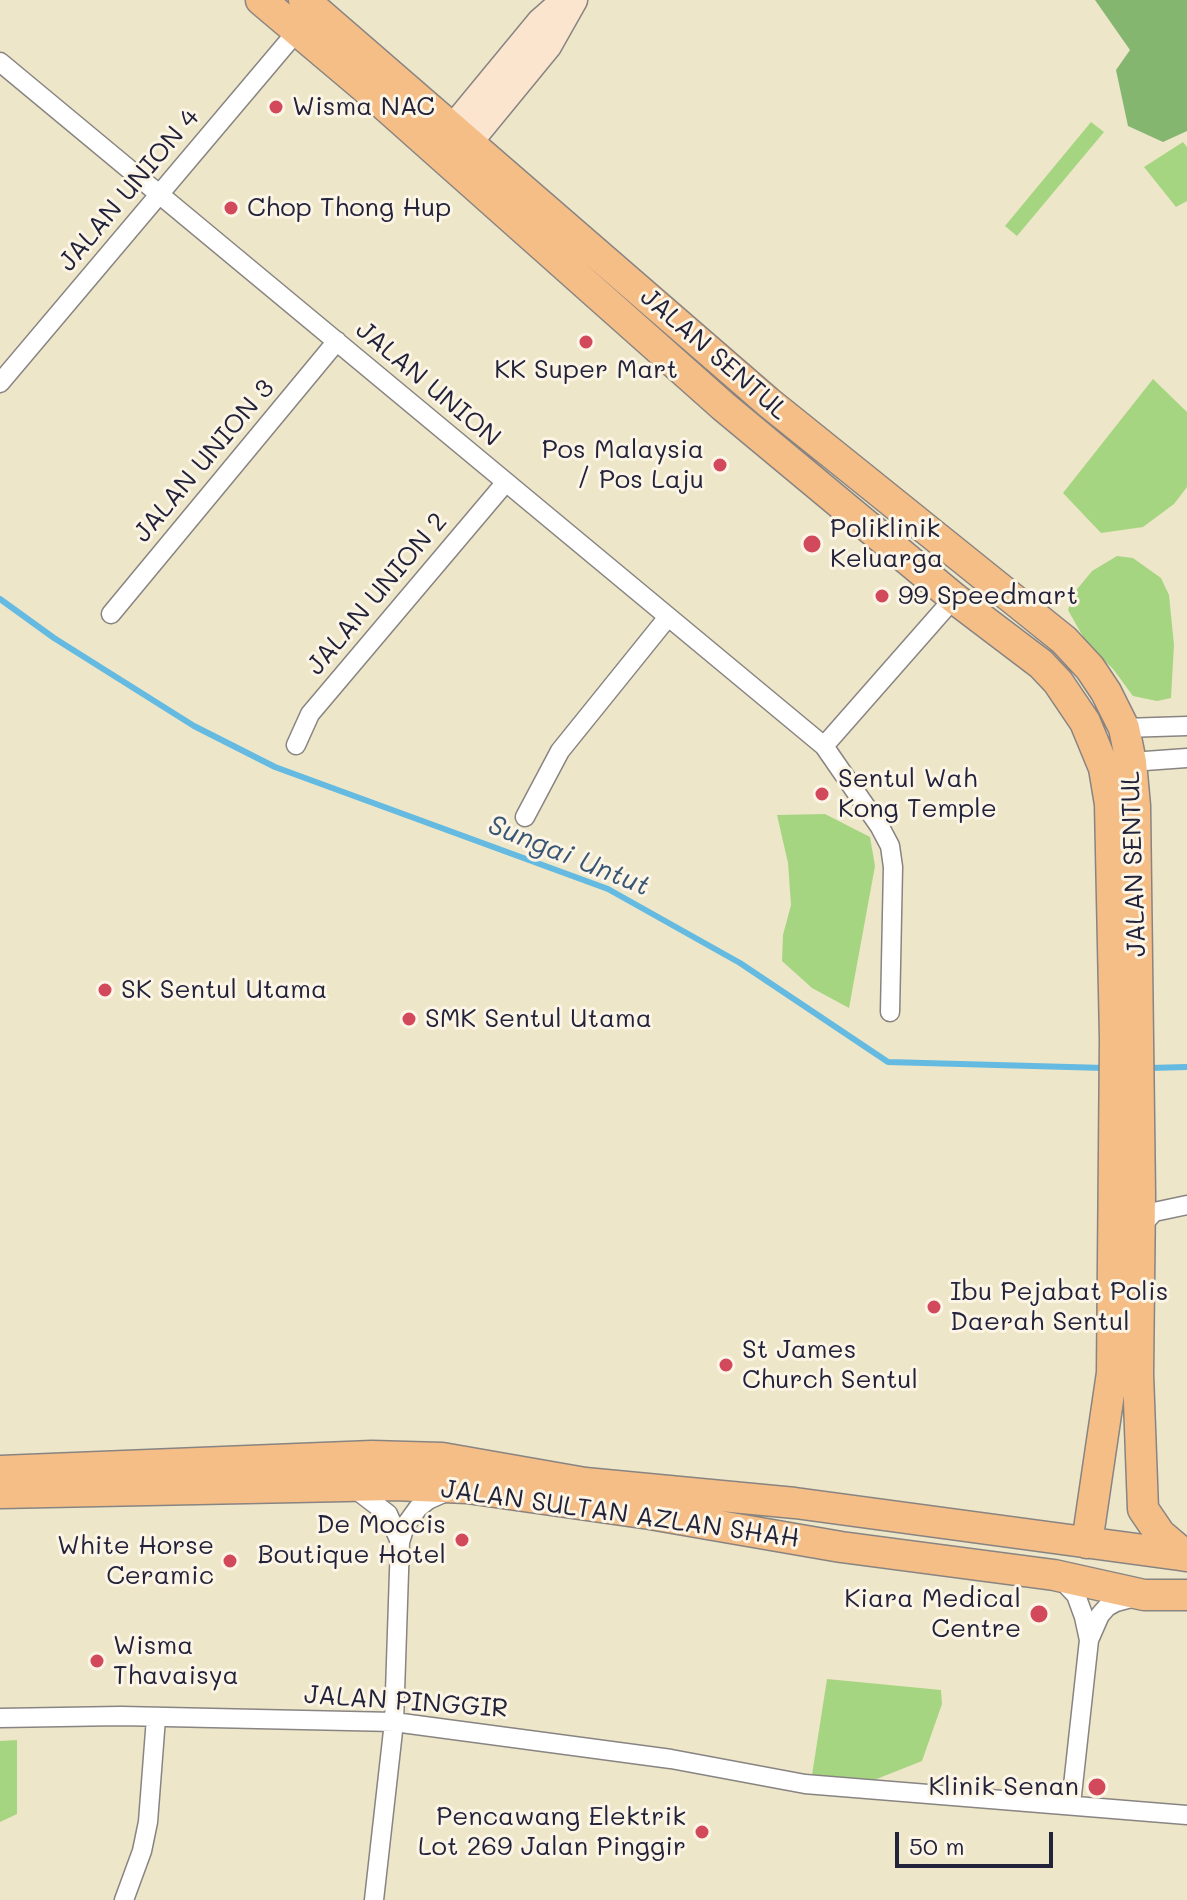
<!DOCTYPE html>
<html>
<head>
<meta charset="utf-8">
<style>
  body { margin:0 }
  #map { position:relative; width:1187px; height:1900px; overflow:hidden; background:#ede6c8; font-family:Mali,sans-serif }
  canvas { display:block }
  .scale { position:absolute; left:895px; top:1832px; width:158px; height:36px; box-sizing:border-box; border:4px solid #22223b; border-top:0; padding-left:10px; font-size:24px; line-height:28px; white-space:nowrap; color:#22223b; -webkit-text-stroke:6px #fcf5e5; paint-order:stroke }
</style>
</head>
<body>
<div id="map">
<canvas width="1187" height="1900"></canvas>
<div class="scale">50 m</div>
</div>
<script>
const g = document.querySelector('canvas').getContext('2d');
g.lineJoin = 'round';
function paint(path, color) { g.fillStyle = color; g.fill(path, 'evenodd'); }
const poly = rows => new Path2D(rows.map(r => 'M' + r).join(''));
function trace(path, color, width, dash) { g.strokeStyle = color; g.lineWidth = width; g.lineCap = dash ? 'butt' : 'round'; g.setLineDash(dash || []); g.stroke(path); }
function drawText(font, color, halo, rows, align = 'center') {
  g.font = font + ' Mali,sans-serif'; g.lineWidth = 6; g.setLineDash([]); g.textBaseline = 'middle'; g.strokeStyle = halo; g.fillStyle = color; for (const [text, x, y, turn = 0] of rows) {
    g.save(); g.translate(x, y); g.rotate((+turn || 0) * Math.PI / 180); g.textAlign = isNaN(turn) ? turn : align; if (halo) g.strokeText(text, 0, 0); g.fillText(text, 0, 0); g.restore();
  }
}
paint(poly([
  [1091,122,1104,132,1017,236,1005,226],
  [1183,142,1187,147,1187,201,1176,207,1144,167],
  [1153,379,1187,412,1187,487,1174,504,1143,527,1101,533,1063,493],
  [1117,556,1133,558,1161,578,1169,595,1174,645,1171,698,1157,701,1133,696,1113,669,1086,642,1068,610,1074,593,1092,571],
  [825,814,870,837,875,866,849,1008,812,988,782,961,783,935,791,905,788,863,777,815],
  [827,1679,941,1690,942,1704,922,1761,869,1782,812,1775],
  [17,1740,17,1814,0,1822,0,1741]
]), '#a6d582');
paint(poly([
  [1095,0,1187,0,1187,131,1163,142,1128,126,1116,70,1130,50]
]), '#84b670');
trace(poly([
  [0,599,54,638,194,726,275,767,608,889,740,963,888,1062,1105,1068],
  [1149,1068,1187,1067]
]), '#64bae1', 6);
const minor = poly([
  [0,62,824,746,880,827,890,846,893,867,890,1012],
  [0,383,298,30],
  [111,614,337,341],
  [1124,728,1187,726],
  [296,745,310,714,506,482],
  [824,746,954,598],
  [1131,762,1187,758],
  [525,817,560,751,668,617],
  [1139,1228,1154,1212,1187,1205],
  [354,1488,388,1514,400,1542],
  [1061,1579,1076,1595,1084,1617,1089,1640],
  [0,1718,121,1716,394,1722,671,1759,805,1784,1187,1815],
  [1071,1804,1089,1640,1100,1615,1107,1607,1116,1602,1135,1597],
  [124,1900,142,1851,148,1822,156,1718],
  [374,1900,394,1722,400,1542,405,1526,418,1508,428,1500,448,1491]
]);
const secondary = poly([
  [441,142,540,22,565,0],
  [457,157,548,46,574,0]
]);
const primary = poly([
  [261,0,363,86,723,406,954,598,1041,664,1058,682,1085,722,1104,768,1110,804,1115,1039,1112,1373,1087,1543],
  [304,0,768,402,1064,640,1090,668,1106,692,1124,728,1131,762,1135,806,1140,1196,1138,1374,1143,1509,1160,1534,1186,1556],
  [0,1471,372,1456,442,1458,585,1483,795,1503,1187,1556],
  [0,1493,394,1485,467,1488,650,1514,841,1547,1054,1575,1144,1595,1187,1595]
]);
trace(minor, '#888482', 21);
trace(secondary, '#888482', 29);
trace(primary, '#888482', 33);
trace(minor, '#fff', 18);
trace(secondary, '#fbe5cf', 26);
trace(primary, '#f6be87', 30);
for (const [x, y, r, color] of [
  [276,107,8,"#d1495b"],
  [231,208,8,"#d1495b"],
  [586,342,8,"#d1495b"],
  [720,465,8,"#d1495b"],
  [812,544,10,"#d1495b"],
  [882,596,8,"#d1495b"],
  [822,794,8,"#d1495b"],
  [105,990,8,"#d1495b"],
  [409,1019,8,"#d1495b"],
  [934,1307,8,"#d1495b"],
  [726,1365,8,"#d1495b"],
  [462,1540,8,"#d1495b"],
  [230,1561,8,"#d1495b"],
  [1039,1614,10,"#d1495b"],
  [97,1661,8,"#d1495b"],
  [1097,1787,10,"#d1495b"],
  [702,1832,8,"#d1495b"]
]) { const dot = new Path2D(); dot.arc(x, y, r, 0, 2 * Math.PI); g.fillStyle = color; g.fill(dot); trace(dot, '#fcf5e5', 3); }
drawText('26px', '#22223b', '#fcf5e5', [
  ["Wisma NAC",292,107],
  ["Chop Thong Hup",247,208],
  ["KK Super Mart",586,370,"center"],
  ["Pos Malaysia",704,450,"right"],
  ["/ Pos Laju",704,480,"right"],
  ["Poliklinik",830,529],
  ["Keluarga",830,559],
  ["99 Speedmart",898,596],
  ["Sentul Wah",838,779],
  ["Kong Temple",838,809],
  ["SK Sentul Utama",121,990],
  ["SMK Sentul Utama",425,1019],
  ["Ibu Pejabat Polis",950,1292],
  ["Daerah Sentul",950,1322],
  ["St James",742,1350],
  ["Church Sentul",742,1380],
  ["De Moccis",446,1525,"right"],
  ["Boutique Hotel",446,1555,"right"],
  ["White Horse",214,1546,"right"],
  ["Ceramic",214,1576,"right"],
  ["Kiara Medical",1021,1599,"right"],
  ["Centre",1021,1629,"right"],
  ["Wisma",113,1646],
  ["Thavaisya",113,1676],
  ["Klinik Senan",1079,1787,"right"],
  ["Pencawang Elektrik",686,1817,"right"],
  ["Lot 269 Jalan Pinggir",686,1847,"right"]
], 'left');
drawText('26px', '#22223b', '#fcf5e5', [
  ["JALAN UNION 4",129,190,-50],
  ["JALAN SENTUL",714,354,41],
  ["JALAN UNION",428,384,40],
  ["JALAN UNION 3",204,461,-50],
  ["JALAN UNION 2",377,594,-50],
  ["JALAN SENTUL",1134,864,-92],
  ["JALAN SULTAN AZLAN SHAH",620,1514,8],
  ["JALAN PINGGIR",406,1702,4]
]);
drawText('italic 28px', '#395775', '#fcf5e5', [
  ["Sungai Untut",569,856,22]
]);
</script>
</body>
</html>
